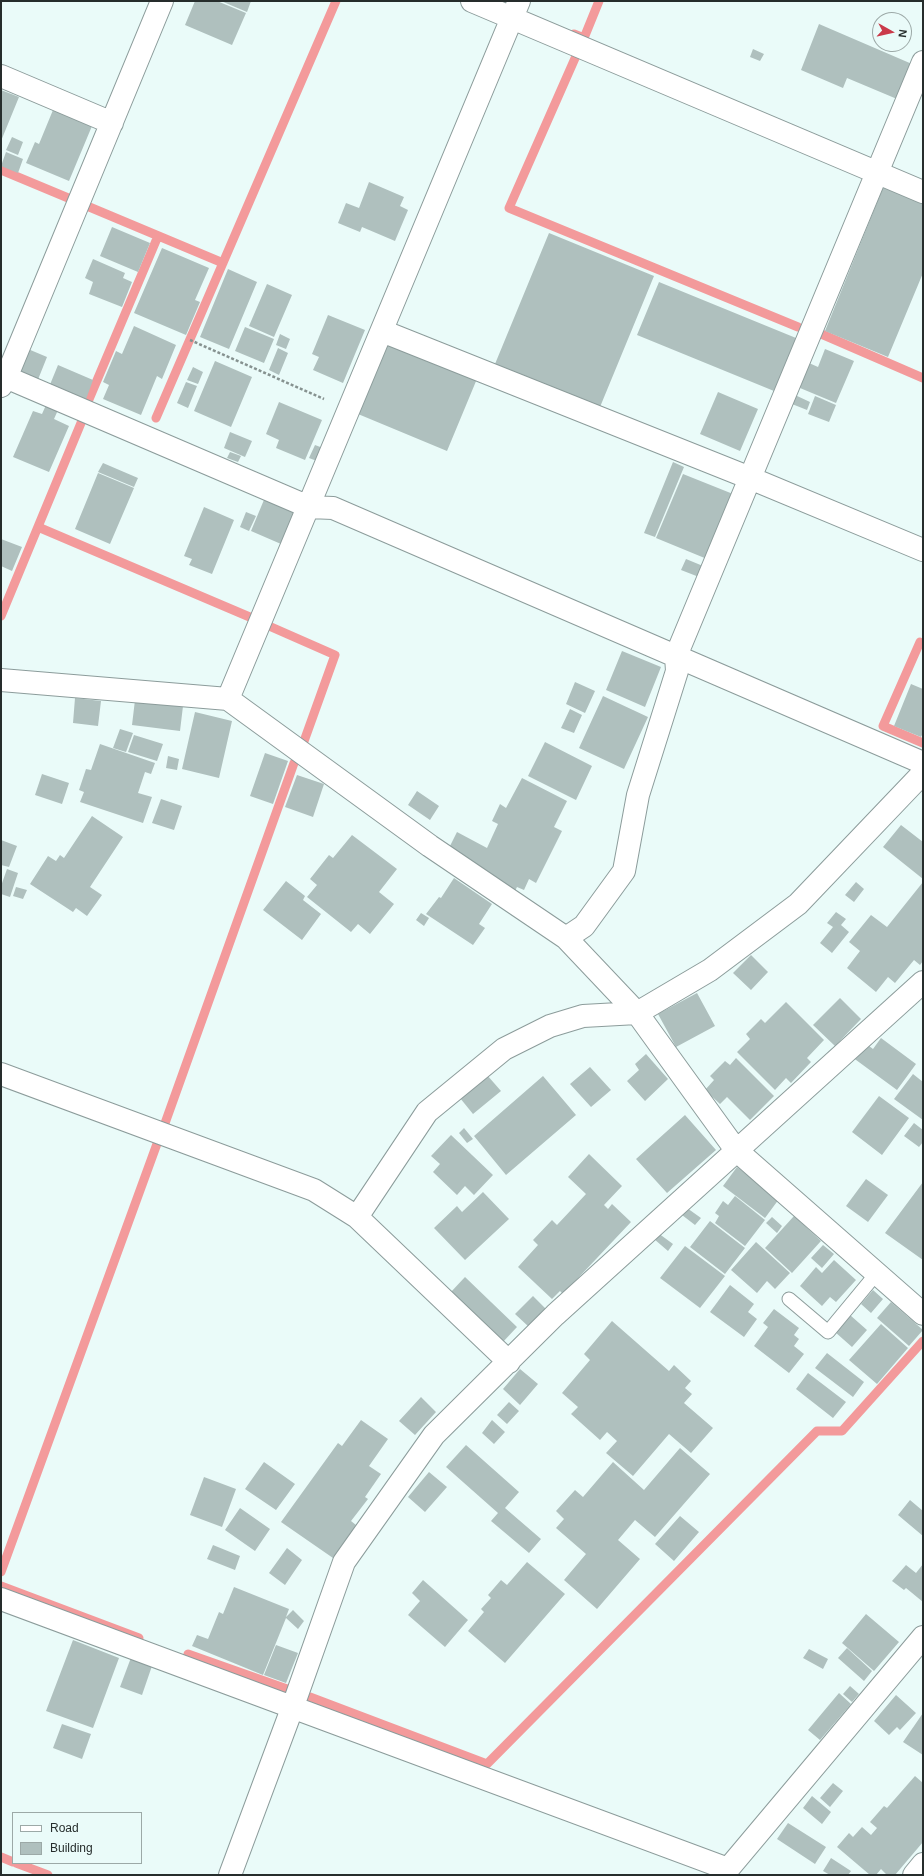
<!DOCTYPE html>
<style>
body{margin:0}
#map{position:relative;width:924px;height:1876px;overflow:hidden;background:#eafbf9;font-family:Arial,sans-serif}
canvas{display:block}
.frame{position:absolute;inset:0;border:2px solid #262d2c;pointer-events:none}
.legend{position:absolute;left:12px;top:1812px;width:130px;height:52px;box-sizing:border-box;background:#eafbf9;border:1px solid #9ca9a7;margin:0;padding:5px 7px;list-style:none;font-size:12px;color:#262d2c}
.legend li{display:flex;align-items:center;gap:8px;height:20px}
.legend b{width:20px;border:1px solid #9ca9a7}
.north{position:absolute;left:872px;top:12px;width:40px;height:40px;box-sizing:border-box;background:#eafbf9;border:1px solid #9ca9a7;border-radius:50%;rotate:98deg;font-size:11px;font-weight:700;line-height:16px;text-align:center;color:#262d2c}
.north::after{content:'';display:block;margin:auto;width:14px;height:18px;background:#ca3a4a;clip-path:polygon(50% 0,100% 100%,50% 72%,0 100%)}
</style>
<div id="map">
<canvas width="924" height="1876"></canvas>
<div class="frame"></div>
<ul class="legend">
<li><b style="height:5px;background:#fff"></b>Road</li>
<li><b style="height:11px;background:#afc0be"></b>Building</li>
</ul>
<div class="north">N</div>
</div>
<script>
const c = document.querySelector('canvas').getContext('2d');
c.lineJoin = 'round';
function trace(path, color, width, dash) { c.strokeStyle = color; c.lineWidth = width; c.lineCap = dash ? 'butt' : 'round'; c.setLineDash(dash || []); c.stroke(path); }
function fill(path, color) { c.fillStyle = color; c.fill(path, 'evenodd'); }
const stream = new Path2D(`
 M574 34 584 38 599 1
 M576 56 509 208 798 327
 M1 170 73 200
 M87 206 223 263
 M819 333 923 378
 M87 404 158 236
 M156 418 336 1
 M38 527 252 618
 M1 616 81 423
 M269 626 335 655 303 744
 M920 642 883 726 923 743
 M164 1126 294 763
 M1 1572 158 1141
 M1 1586 139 1638
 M188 1654 290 1690
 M310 1697 487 1764 817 1431H842L923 1341
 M1 1857 13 1862
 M16 1863 48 1875`);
const building = new Path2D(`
 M195 1H217L246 13 232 45 185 25Z
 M221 1H251L247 12Z
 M819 24 912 64 897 99 847 78 843 88 801 70Z
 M753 49 764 54 760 61 750 57Z
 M1 90 19 97 1 141Z
 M53 110 92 126 69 181 26 163 35 142 39 144Z
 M12 137 23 142 18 155 6 150Z
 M6 152 23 159 18 173 1 166Z
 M369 182 404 197 400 206 408 210 395 241 362 227 360 232 338 223 346 203 359 208Z
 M885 183 923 199V273L888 357 825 331Z
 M112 227 150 243 138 272 100 256Z
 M549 233 654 276 600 407 495 364Z
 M162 248 209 268 195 300 200 302 186 335 134 313Z
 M93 259 125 273 123 278 132 282 122 307 89 294 93 282 85 278Z
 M228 269 257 282 229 349 200 337Z
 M659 282 796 338 774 391 637 335Z
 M267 284 292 295 274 337 249 326Z
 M328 315 365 330 343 383 313 370 319 357 312 354Z
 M134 326 176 345 162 379 157 376 141 415 103 399 109 385 103 382 116 351 122 354Z
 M245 327 274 339 264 363 235 351Z
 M280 334 290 339 286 349 276 345Z
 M390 338 479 374 447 451 358 414Z
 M278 348 288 353 279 375 269 370Z
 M28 349 47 357 37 382 17 374Z
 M825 349 854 361 836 403 800 388 809 363 818 367Z
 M215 361 252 377 231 427 194 411Z
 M58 365 93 380 85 402 49 387Z
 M193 367 203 372 198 384 187 380Z
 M186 382 197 386 188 408 177 403Z
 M718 392 758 409 740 451 700 434Z
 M795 395 810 402 807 410 792 404Z
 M815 396 836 405 829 422 808 414Z
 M279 402 322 420 305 460 276 448 279 440 266 434Z
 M46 405 58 410 54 419 69 426 49 472 13 457 33 411 42 414Z
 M230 432 252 441 245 457 224 448Z
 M315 445 323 448 317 461 309 458Z
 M230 452 241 456 238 462 227 458Z
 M673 462 684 467 655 537 644 533Z
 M103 463 138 478 134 487 98 472Z
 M98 473 134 488 110 544 75 529Z
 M683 474 733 494 707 559 656 538Z
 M266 495 296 508 281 544 251 531Z
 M204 507 234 520 212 574 189 565 192 559 184 556Z
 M246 512 256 516 249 531 240 527Z
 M1 539 22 547 12 571 1 566Z
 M686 559 703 566 699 577 681 570Z
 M622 651 661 667 645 707 606 690Z
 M575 682 595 691 585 713 566 704Z
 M911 684 923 689V733L921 737 894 726Z
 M603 696 648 717 624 769 579 748Z
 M75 698 101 701 98 726 73 723Z
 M135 700 183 706 180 731 132 725Z
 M570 709 582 715 574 733 561 728Z
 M195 712 232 721 219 778 182 769Z
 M120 729 133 733 126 752 113 748Z
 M134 735 163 744 157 761 128 752Z
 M545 742 592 766 576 800 528 776Z
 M100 744 155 763 151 774 145 772 138 793 152 797 143 823 80 802 84 792 79 790 86 769 91 770Z
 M265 753 288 761 273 804 250 796Z
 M168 756 179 759 177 770 166 768Z
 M42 774 69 783 62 804 35 795Z
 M297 775 324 784 313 817 285 807Z
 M522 778 567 801 554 827 562 831 536 883 529 879 524 890 517 887 515 891 447 852 457 832 487 848 498 824 492 821 500 804 506 808Z
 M417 791 439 806 430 820 408 805Z
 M161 799 182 806 174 830 152 823Z
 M92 816 123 837 90 887 102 895 87 916 76 908 73 912 30 884 48 856 56 861 60 855 64 858Z
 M901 825 923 842V879L883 847Z
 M352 835 397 869 379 892 394 904 370 934 358 924 351 932 307 897 317 885 310 879 329 855 333 858Z
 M1 840 17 846 9 867 1 865Z
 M7 869 18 873 10 897 1 894V886Z
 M454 878 492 904 479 924 485 928 473 945 426 914 439 897 441 898Z
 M286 881 305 896 303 900 321 914 302 940 263 910Z
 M856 882 864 889 854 902 845 895Z
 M923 882V961L920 965 914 960 895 983 888 977 876 992 847 968 860 951 849 942 871 915 887 927Z
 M16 887 27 890 23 899 13 896Z
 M836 912 846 919 841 925 849 932 832 953 820 943 833 927 827 923Z
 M421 913 429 918 424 926 416 920Z
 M751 955 768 972 751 990 733 973Z
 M697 993 715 1026 676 1047 658 1014Z
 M840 998 861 1019 835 1046 813 1025Z
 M786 1002 824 1040 807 1058 811 1062 791 1083 786 1078 775 1090 737 1052 750 1039 746 1034 761 1019 765 1023Z
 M881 1038 916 1064 897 1090 852 1057 864 1042 873 1049Z
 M646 1054 668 1079 645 1101 627 1081 639 1070 635 1064Z
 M736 1058 774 1096 750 1120 727 1097 720 1104 705 1090 714 1080 710 1076 725 1061 730 1065Z
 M590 1067 611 1090 591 1107 570 1084Z
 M913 1074 923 1082V1120L894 1099Z
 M487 1075 501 1091 473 1114 460 1098Z
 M543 1076 576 1115 506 1175 474 1136Z
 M879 1096 909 1118 882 1155 852 1132Z
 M685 1115 716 1150 667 1193 636 1159Z
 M914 1123 923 1130V1142L919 1147 904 1136Z
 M464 1128 473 1139 467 1143 459 1133Z
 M451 1135 493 1175 474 1195 465 1186 457 1195 433 1172 440 1164 431 1156Z
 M589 1154 622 1186 604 1205 608 1209 612 1204 631 1222 563 1294 560 1291 552 1299 518 1267 538 1245 533 1240 552 1220 557 1225 586 1194 568 1177Z
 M737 1167 779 1199 765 1218 723 1186Z
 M866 1179 888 1195 868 1222 846 1206Z
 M923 1182V1260L885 1233Z
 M483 1192 509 1219 465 1260 434 1228 457 1206 462 1212Z
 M735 1196 765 1220 745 1246 715 1223 719 1216 715 1213 723 1201 728 1205Z
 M687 1208 701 1218 695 1225 682 1215Z
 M794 1216 821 1241 792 1273 765 1248Z
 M772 1217 782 1226 777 1233 766 1223Z
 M710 1221 745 1248 725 1274 690 1247Z
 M658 1233 673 1244 668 1251 654 1239Z
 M756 1242 790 1273 775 1289 767 1281 757 1293 731 1270Z
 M823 1245 834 1254 822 1268 811 1258Z
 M685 1246 725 1276 700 1308 660 1278Z
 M834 1260 856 1280 836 1302 830 1297 822 1306 800 1286 816 1267 822 1273Z
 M465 1277 517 1327 502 1343 450 1293Z
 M730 1285 754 1304 748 1312 757 1319 744 1337 710 1312Z
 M873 1290 883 1299 871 1313 861 1304Z
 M533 1296 546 1309 529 1327 515 1314Z
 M891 1302 923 1330 909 1346 877 1318Z
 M774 1309 799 1328 794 1335 799 1339 794 1346 804 1354 789 1373 754 1346 768 1327 763 1323Z
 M850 1315 867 1330 852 1347 835 1332Z
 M612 1321 669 1371 674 1365 691 1381 685 1388 692 1394 684 1403 713 1428 691 1453 669 1434 633 1476 606 1453 617 1441 607 1432 600 1440 571 1414 578 1407 562 1393 590 1360 584 1354Z
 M881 1324 908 1348 877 1384 849 1360Z
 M827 1353 864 1382 853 1397 815 1368Z
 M520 1369 538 1384 520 1405 503 1389Z
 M808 1373 846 1402 833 1418 796 1389Z
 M421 1397 436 1412 415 1435 399 1421Z
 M509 1402 519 1411 507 1424 497 1415Z
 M361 1420 388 1439 369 1466 381 1474 365 1497 368 1499 351 1521 356 1525 333 1558 281 1522 338 1443 342 1446Z
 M492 1420 505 1432 494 1444 482 1433Z
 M466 1445 519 1492 505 1508 541 1539 529 1553 491 1521 498 1513 446 1467Z
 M680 1448 710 1474 655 1537 635 1520 618 1540 640 1559 597 1609 564 1580 586 1554 556 1528 564 1519 556 1511 575 1490 583 1497 613 1462 644 1490Z
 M264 1462 295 1484 276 1510 245 1489Z
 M429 1472 447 1487 425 1512 408 1497Z
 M204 1477 236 1489 222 1527 190 1515Z
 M910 1500 923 1511V1536L898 1515Z
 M240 1508 270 1529 255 1551 225 1530Z
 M680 1516 699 1532 674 1561 655 1544Z
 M213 1545 240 1556 235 1570 207 1559Z
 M287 1548 302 1560 285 1585 269 1573Z
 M527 1562 565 1594 505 1663 468 1631 484 1612 481 1609 491 1598 488 1595 501 1580 507 1585Z
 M923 1564V1602L906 1588 904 1590 892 1581 906 1565 916 1573Z
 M423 1580 468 1620 445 1647 408 1615 420 1601 412 1593Z
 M234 1587 289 1609 286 1617 293 1610 304 1621 298 1629 286 1618 263 1675 192 1646 197 1635 208 1639 219 1612 223 1614Z
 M866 1614 899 1642 874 1671 842 1643Z
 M73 1640 119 1658 93 1728 46 1711Z
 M276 1645 298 1653 286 1683 264 1675Z
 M847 1648 872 1671 864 1681 838 1658Z
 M809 1649 828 1659 823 1669 803 1658Z
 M132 1655 153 1663 142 1695 120 1687Z
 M850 1686 859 1694 852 1702 843 1694Z
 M839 1693 851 1704 820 1740 808 1730Z
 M896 1695 916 1713 900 1730 897 1727 889 1735 874 1721Z
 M923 1713V1755L903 1742Z
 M62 1724 91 1734 82 1759 53 1748Z
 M915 1776 923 1783V1842L895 1875H885L886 1874 881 1869 876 1875H870L837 1847 849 1833 853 1837 862 1827 871 1835 877 1828 870 1822 884 1806 887 1808Z
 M833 1783 843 1791 830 1807 820 1798Z
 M812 1796 831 1812 822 1824 803 1808Z
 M788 1823 826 1847 815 1864 777 1839Z
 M831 1858 851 1871 848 1875H830L823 1871Z`);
const path = new Path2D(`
 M190 340 324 399`);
const lane = new Path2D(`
 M789 1299 828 1332 876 1274`);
const street = new Path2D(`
 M472 1 923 192
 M1 76 112 123
 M382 331 750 478 923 550
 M1 375 309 507 333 508 923 763
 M1 386 6 378 162 1
 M1 680 228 699 430 846 566 938 637 1013 736 1150 923 1314
 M228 699 519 1
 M566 938 584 926 624 871 638 795 677 671 676 656 923 62
 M1 1074 314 1190 357 1217 509 1362
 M357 1217 427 1112 504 1049 550 1026 583 1016 637 1013 710 970 798 904 923 773
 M1 1599 728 1869
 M230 1875 293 1706 344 1562 434 1435 555 1315 923 982
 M723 1875 923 1637
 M914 1875 923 1864`);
trace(stream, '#f39a9b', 9);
fill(building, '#afc0be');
trace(lane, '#8c9c9b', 15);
trace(street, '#8c9c9b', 24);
trace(path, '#869290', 2.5, [3, 2]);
trace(lane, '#fff', 13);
trace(street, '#fff', 22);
</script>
